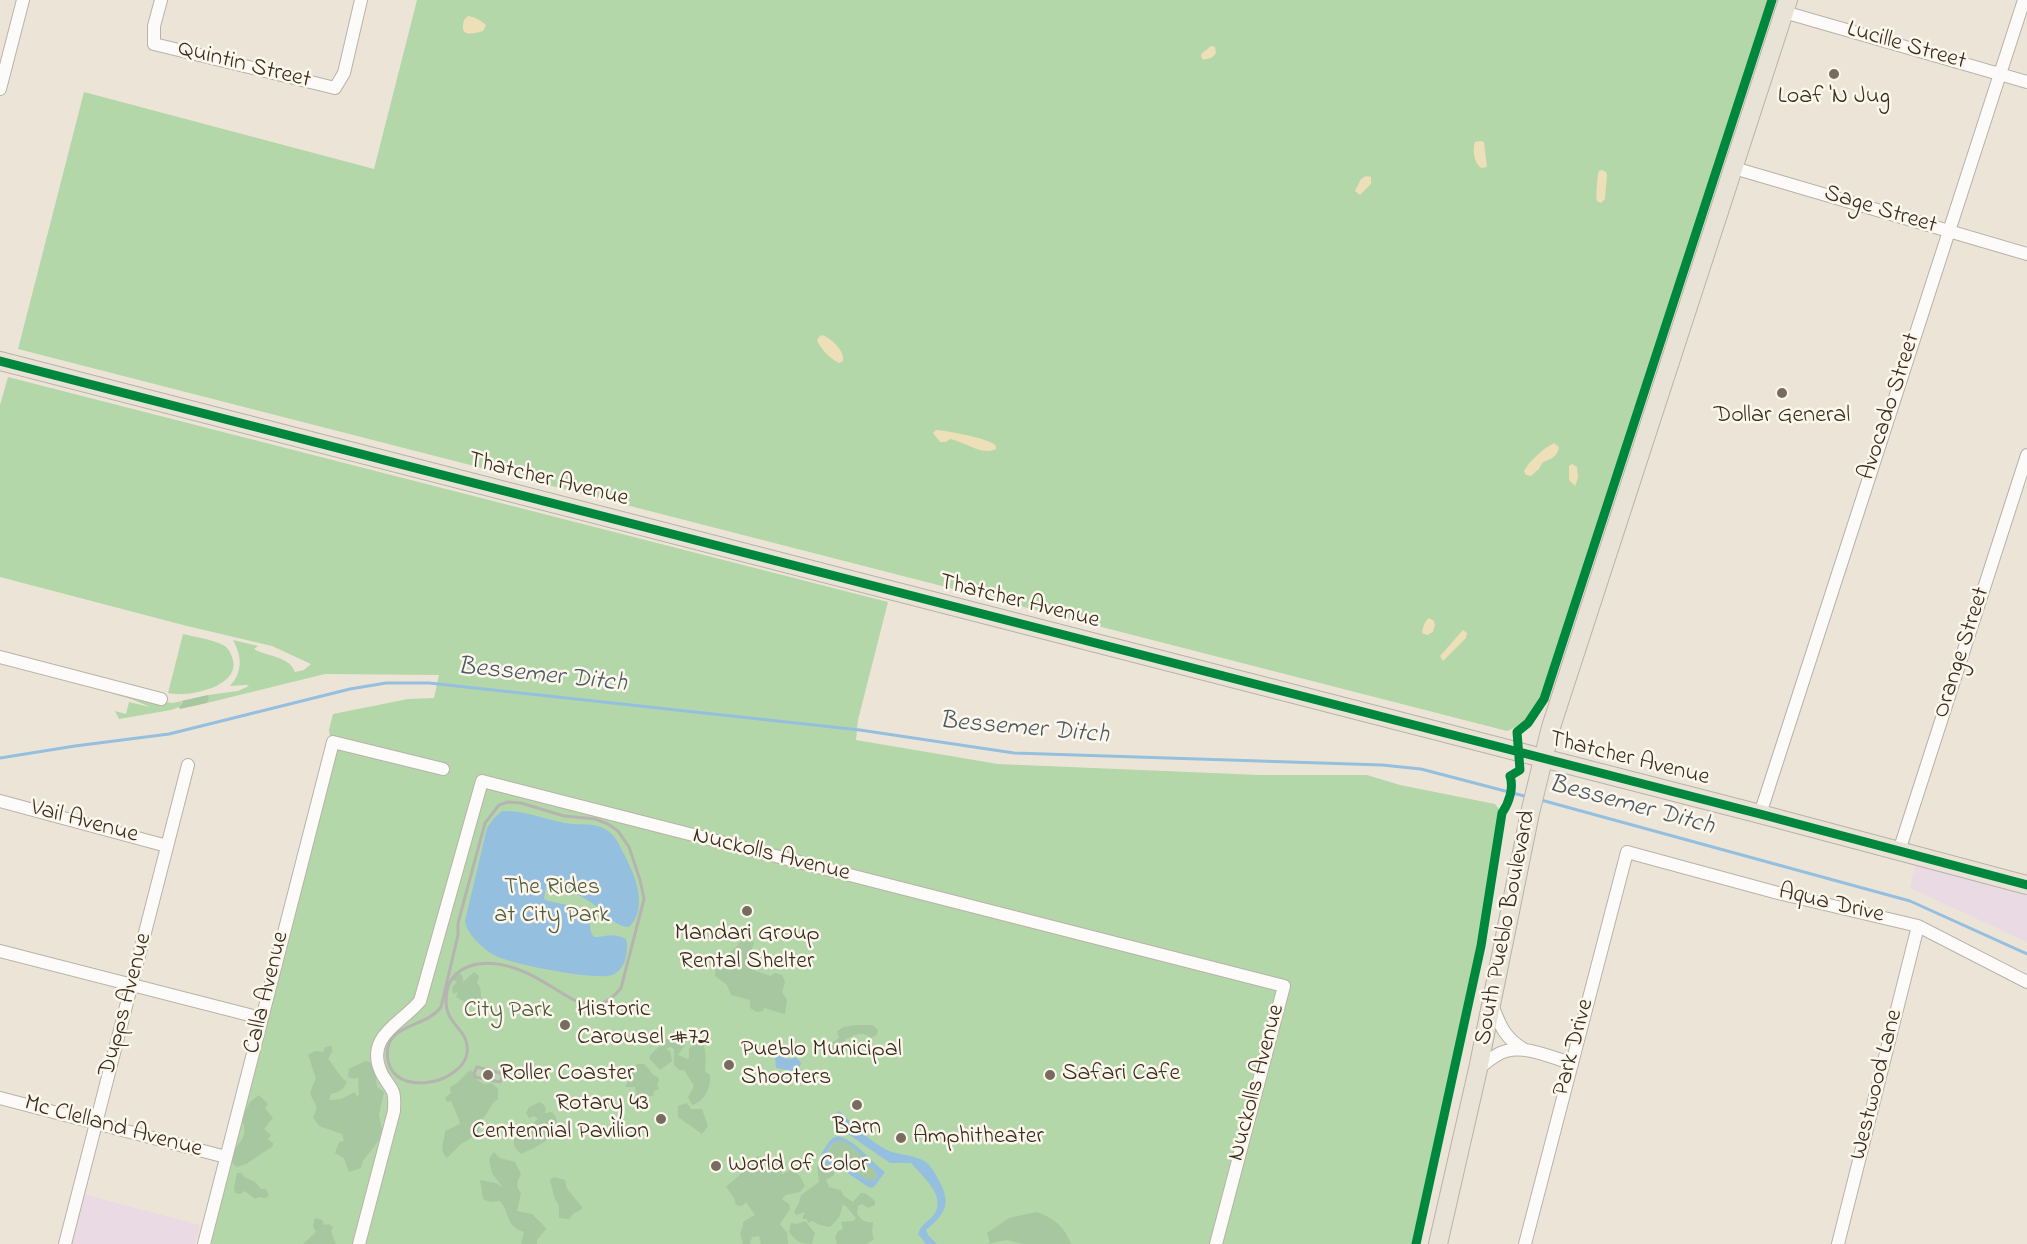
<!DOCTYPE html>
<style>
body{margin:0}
canvas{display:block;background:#ece5d7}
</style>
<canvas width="2027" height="1244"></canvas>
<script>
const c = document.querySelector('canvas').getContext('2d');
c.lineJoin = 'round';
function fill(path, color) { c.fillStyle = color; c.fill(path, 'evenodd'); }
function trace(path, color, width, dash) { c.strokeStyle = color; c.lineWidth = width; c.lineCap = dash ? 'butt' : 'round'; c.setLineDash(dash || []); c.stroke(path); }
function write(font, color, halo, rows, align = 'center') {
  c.font = font + ' "Indie Flower",sans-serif'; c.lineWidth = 5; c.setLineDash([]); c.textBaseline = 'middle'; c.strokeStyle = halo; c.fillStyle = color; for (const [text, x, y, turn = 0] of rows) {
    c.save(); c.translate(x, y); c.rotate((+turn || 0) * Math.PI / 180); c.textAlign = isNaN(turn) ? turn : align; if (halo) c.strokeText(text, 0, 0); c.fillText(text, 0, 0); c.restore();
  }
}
const built = new Path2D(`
 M1917 856 2027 885V942L1910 888Z
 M83 1194 200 1225 195 1244H70Z`);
const green = new Path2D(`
 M417 0H1770L1639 404 1537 708 1521 725 1507 731 18 349 84 92 374 169Z
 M8 377 888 602 858 720 856 740 998 764 1260 775H1367L1400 785 1495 804 1502 813 1481 946 1416 1244H209L333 760 329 730 333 714 408 699 434 698 439 675 325 674 207 703 209 698 208 695 238 691 249 686 247 685 230 686C243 671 242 657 233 640L258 646 254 649C268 657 289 656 295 672L304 670 311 664 272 646 187 626 0 577V405Z
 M183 634C195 637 212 639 223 645 229 648 231 654 233 660 240 687 187 698 168 693Z
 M109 693 162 705 166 702 172 703 183 701 179 707 171 710 119 719 115 711 126 714 129 702 150 707 131 699Z`);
const forest = new Path2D(`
 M208 695 209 698 207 703 180 709 179 707 183 702 181 701Z
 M742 939 754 942 749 960 754 965 756 971 771 976 775 973 782 975 785 981 782 992 787 1000 785 1014 764 1008 763 1011 757 1012 750 1008V1000L731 995 727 985 715 976C715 952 734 956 742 939Z
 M459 972 463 977V982L474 972 479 976 477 983 480 987 482 1003 477 1007 469 1002 467 1003 456 997 458 992 453 994 452 987 457 982 453 980V976Z
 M855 1025H873L878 1030 877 1035 871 1038C860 1029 855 1037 845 1039 853 1052 839 1065 829 1051L833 1042 839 1038 837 1031 844 1027Z
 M669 1035C677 1035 682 1038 685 1045L678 1055 688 1059 689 1058V1049C708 1025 706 1061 705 1072L710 1075C711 1087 705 1101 692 1105L688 1097 694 1086 684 1070H679L674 1065V1049L670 1047 667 1048V1050L670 1051 672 1061 660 1070 649 1058C654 1048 664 1046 669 1035Z
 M332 1046V1052L328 1059C335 1066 339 1077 347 1082 343 1090 339 1092 331 1094L329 1100 341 1099 355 1092 357 1097 359 1095 358 1077 355 1079 348 1077 349 1069 365 1061 370 1062 375 1072 377 1087 384 1092 379 1115 382 1130 379 1140 363 1161 361 1168 349 1172 344 1158 335 1153 339 1142 344 1141 342 1134 319 1126 313 1117C321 1106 313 1103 310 1093L316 1078 308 1055 315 1051 323 1052 325 1047Z
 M637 1064H644L648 1068 653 1075 658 1077 659 1081 657 1084 659 1089 654 1091 653 1096H649L648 1100 642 1103 639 1107 633 1102 636 1093 635 1087H625L629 1079 632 1080 633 1077 631 1071Z
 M471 1070 476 1079 484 1084 492 1083 498 1089V1099L493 1103 485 1116 476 1125 479 1127 478 1134 461 1144 447 1158C438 1148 445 1142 445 1131L460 1124C459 1118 453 1107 451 1101L447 1102 445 1098 451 1093 450 1087C461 1083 462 1075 471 1070Z
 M259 1095 268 1104 265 1108 273 1118 264 1129 271 1135 268 1139 273 1143V1146L246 1164 237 1167 233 1164 229 1155C242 1140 248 1138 242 1118L250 1102Z
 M540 1102 546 1107 545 1113 552 1112C570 1132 537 1147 521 1154 515 1148 511 1144 516 1136L523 1134 526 1129 532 1128 533 1123 538 1119 534 1116 529 1118 526 1113 529 1107Z
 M687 1103 691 1109H702L708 1126 702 1134 678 1117V1106Z
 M838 1141 845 1142 863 1155 864 1163 874 1169 877 1176 874 1180 870 1182 852 1169 848 1163 832 1160 827 1157C827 1150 831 1145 838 1141Z
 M494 1152 500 1158 515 1162 521 1174C517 1182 515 1186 521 1193L517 1211 532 1214C537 1220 542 1222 546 1229L537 1240V1244H521L524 1232C504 1225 511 1213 500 1201L490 1202 483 1199 480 1180 496 1183 503 1188 492 1173 489 1159Z
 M760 1156 769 1161H785L786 1166 781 1172 783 1174 791 1169 800 1176 805 1186 800 1192 786 1195 782 1199 789 1204 790 1209 780 1224 787 1233 788 1244H761L759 1236 752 1237 750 1244H743L740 1234 743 1226V1222L755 1215 746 1202 742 1206 736 1205 734 1198 726 1187C730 1182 738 1178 742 1172 750 1159 743 1161 760 1156Z
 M825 1161C831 1165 835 1168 834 1175L826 1180 829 1187 841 1190 844 1196 853 1202 861 1193H865L875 1201V1205L868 1208 862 1204 858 1206 857 1214C862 1220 865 1223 873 1222L872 1232 874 1239 867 1244H837L835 1237 838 1231 843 1229 841 1222 853 1221 856 1218 846 1206 842 1205C842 1215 837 1220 830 1227L820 1225 812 1221 808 1223 807 1219H802L805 1212 796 1215 794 1212 799 1203 801 1195 819 1182 817 1166Z
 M237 1173H241L244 1177 255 1182 261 1189H266L269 1196 265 1198 259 1197 255 1199 245 1191 240 1194 235 1193 234 1188Z
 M554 1177 565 1180 567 1189 583 1208 573 1214 569 1219 559 1218V1205L555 1199 550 1180Z
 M1036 1212C1053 1217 1065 1227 1071 1244H1023L1006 1240 988 1244 990 1242 987 1233 1009 1218Z
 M315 1218 322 1220 324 1225 329 1224 333 1227 331 1231 336 1244H303L316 1232 313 1226Z
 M805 1221 815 1233 812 1244C800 1244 796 1241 789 1232L791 1223 797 1224Z`);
const sand = new Path2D(`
 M468 16C475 17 482 21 486 25L483 31C472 34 459 38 464 20Z
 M1211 46 1215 47 1216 53C1213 58 1208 60 1202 59L1201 54Z
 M1480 141 1484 142 1487 167 1481 168C1474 163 1472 150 1475 142Z
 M1602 170 1606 172 1607 175 1605 199 1601 203 1597 201C1596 196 1597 175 1599 171Z
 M1366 176 1371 177V184L1360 195 1355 191 1361 179Z
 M822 335C832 339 845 351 843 361L839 363C830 358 821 350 817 340L819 337Z
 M936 430C944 430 991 439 995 445 996 446 996 448 996 449 981 456 966 442 950 439L946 442H940L933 433Z
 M1554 443 1559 447C1557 458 1550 459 1542 463L1539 469 1531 476 1526 475 1524 471C1530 460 1543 449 1554 443Z
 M1572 464 1577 467 1578 478 1575 486 1569 480V466Z
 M1429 618 1434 621 1435 625 1433 632 1427 635 1422 633C1423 627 1424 622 1429 618Z
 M1463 630 1467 633 1466 638 1443 661 1440 656Z`);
const water = new Path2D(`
 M502 811C523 810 544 819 565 823 579 826 592 822 605 829 616 835 619 845 624 854 635 875 649 908 629 927 615 927 604 912 593 904 580 895 566 887 550 883L546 886 544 899 548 901C560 904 582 905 588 918 592 925 588 930 594 937 608 937 611 932 626 939 629 950 626 970 612 975 597 981 509 964 494 955 483 949 466 933 465 921L487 828 494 818Z
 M781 1053 784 1058 790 1059 796 1057 801 1063 798 1072 776 1068 775 1058Z
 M839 1111C854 1125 867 1139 885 1149 896 1155 909 1154 920 1159 928 1162 932 1168 936 1175 951 1201 949 1211 926 1230L928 1235 937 1244H926L918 1234C920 1226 927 1222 933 1216 948 1197 923 1177 911 1163H890L848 1134 830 1117Z
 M838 1136C858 1142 870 1161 885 1172L874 1187 870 1188 846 1172 843 1167 839 1165H827L822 1160 821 1155C825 1148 829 1138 838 1136ZM838 1141 845 1142 862 1155 864 1163 874 1169 877 1176 874 1180 869 1181 852 1169 842 1159 832 1160 827 1157C826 1150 831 1144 838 1141Z`);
const stream = new Path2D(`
 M0 758 75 746 169 734 350 689 386 683H429L860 730 1014 753 1382 765 1421 769 1528 797
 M1541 800 1910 901 2027 954`);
const street = new Path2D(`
 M161 0 154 26V44L335 88 344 73 361 0
 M1784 12 2027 82
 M0 89 23 0
 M1734 168 2027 254
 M0 657 161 699
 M0 801 167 846
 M1760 814 2024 0
 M1899 851 2027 455
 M0 951 261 1018
 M1492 1005C1500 1025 1504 1038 1525 1050
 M1478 1069C1487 1062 1495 1054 1506 1051 1526 1045 1552 1058 1571 1063
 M0 1098 226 1157
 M65 1244 188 765
 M204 1244 333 742 443 769
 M359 1244 394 1111C394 1105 395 1097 393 1092 390 1085 384 1079 381 1072 365 1036 401 1024 420 1001L482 781 1284 986 1216 1244
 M1525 1244 1627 852 1778 893 1918 926 2027 982
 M1838 1244 1918 926`);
const primary = new Path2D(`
 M0 361 1760 814 2027 885
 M1438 1244 1478 1069 1530 813 1551 727 1788 0`);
const rail = new Path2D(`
 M508 802 521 803 564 816 595 819 608 824 618 831 629 847 640 880 644 899 621 988C607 1006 596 1007 574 1000 555 990 535 974 514 968 484 958 446 963 446 1001 446 1022 462 1027 466 1041 474 1066 444 1082 423 1083 415 1083 404 1082 397 1076 386 1067 383 1046 395 1035 408 1023 429 1023 441 1007L458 935V923L485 823 499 805Z
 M477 1067 500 1073 503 1075 500 1082 475 1077 474 1073Z`);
const cycleway = new Path2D(`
 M0 361 1760 814 2027 885
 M1416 1244 1481 946 1502 813C1509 803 1514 788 1510 776L1520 770 1517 732 1528 723 1544 699 1772 0`);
const markers = [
 [1834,74,6,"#796b5f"],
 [1782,393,6,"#796b5f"],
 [747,911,6,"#796b5f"],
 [565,1025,6,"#796b5f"],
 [729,1065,6,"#796b5f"],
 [488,1075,6,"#796b5f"],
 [1050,1075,6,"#796b5f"],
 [857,1105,6,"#796b5f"],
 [661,1119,6,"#796b5f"],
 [901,1138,6,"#796b5f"],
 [716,1166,6,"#796b5f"]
];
const streetNames = [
 ["Lucille Street",1906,47,16],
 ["Quintin Street",244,66,14],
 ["Sage Street",1880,211,17],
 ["Avocado Street",1891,407,-72],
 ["Thatcher Avenue",548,481,14],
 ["Thatcher Avenue",1019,603,14],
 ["Orange Street",1963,653,-72],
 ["Thatcher Avenue",1629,760,14],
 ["Vail Avenue",84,823,15],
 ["Nuckolls Avenue",771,856,14],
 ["Aqua Drive",1831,905,13],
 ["South Pueblo Boulevard",1507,928,-79],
 ["Calla Avenue",268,993,-76],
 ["Dupps Avenue",127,1005,-75],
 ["Park Drive",1575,1048,-75],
 ["Nuckolls Avenue",1258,1083,-75],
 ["Westwood Lane",1878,1085,-76],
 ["Mc Clelland Avenue",113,1128,15]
];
const poiNames = [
 ["Loaf 'N Jug",1834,98,"center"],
 ["Dollar General",1782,417,"center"],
 ["Mandari Group",747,935,"center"],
 ["Rental Shelter",747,963,"center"],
 ["Historic",577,1011],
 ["Carousel #72",577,1039],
 ["Pueblo Municipal",741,1051],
 ["Shooters",741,1079],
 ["Roller Coaster",500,1075],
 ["Safari Cafe",1062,1075],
 ["Rotary 43",649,1105,"right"],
 ["Centennial Pavilion",649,1133,"right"],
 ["Barn",857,1129,"center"],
 ["Amphitheater",913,1138],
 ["World of Color",728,1166]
];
const parkNames = [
 ["The Rides",552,889],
 ["at City Park",552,917],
 ["City Park",508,1012]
];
const waterNames = [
 ["Bessemer Ditch",542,677,6],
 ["Bessemer Ditch",1024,730,5],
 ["Bessemer Ditch",1631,807,15]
];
fill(built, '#eadae3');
fill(green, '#b4d7a9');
fill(forest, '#a6c79f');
fill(sand, '#eddfb8');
fill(water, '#95bfdf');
trace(stream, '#95bfdf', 3);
trace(street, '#b8b2a8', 14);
trace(primary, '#b8b2a8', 20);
trace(street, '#fcfbf9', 12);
trace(primary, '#e9e2d6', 18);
trace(rail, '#b6b4b0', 3);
trace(cycleway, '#00873e', 9);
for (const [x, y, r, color] of markers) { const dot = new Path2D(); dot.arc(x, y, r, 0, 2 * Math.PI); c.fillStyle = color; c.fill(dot); trace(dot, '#fbf7ec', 2); }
write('24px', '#3b2a1e', '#fbf7ec', streetNames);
write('24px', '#3b2a1e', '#fbf7ec', poiNames, 'left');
write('24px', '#525a3d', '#fbf7ec', parkNames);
write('italic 26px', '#4e5963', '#fbf7ec', waterNames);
</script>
